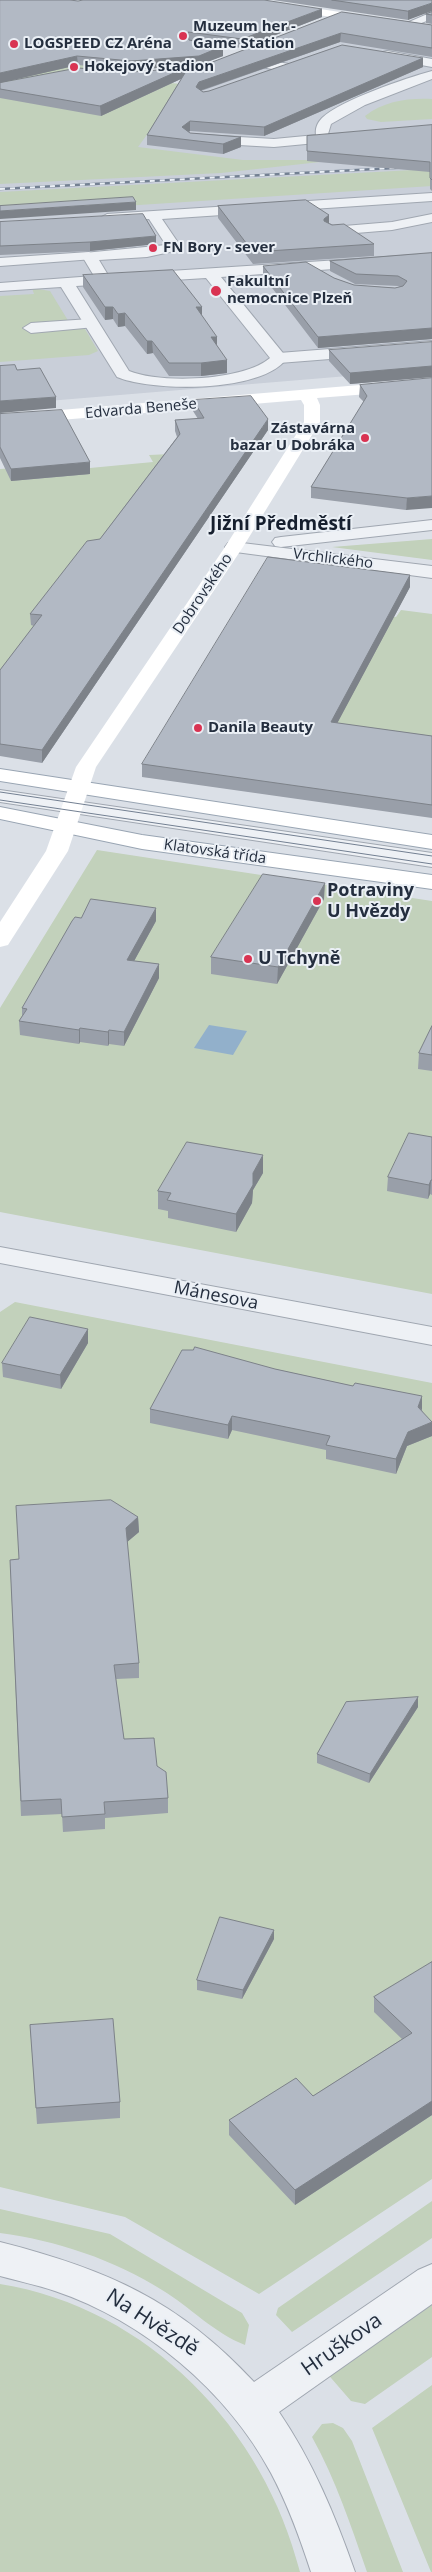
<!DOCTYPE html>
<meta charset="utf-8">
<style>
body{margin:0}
canvas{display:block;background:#dbe0e7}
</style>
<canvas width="432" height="2572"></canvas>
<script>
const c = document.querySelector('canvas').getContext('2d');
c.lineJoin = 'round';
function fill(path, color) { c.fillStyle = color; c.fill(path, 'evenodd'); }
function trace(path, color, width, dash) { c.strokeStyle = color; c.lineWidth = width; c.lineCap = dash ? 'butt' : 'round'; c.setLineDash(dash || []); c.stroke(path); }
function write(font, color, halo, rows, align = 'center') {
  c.font = font + ' "Open Sans",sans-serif'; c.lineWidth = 4; c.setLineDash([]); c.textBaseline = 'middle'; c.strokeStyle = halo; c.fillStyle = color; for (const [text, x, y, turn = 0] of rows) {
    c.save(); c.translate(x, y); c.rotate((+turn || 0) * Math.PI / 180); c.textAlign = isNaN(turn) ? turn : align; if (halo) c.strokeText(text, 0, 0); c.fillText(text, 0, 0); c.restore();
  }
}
const built = new Path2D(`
 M346 26 432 40V369L0 405V179L59 136Z`);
const green = new Path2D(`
 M0 21 154 64 133 73 112 69 109 72 111 79 184 84 138 147 243 160H338L221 173 0 184Z
 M432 99V119L381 122 367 119 365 116C385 101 407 98 432 99Z
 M432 169V186L0 214V192Z
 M32 288 50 291 72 327 85 329 98 351 89 355 0 362V296L34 294Z
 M171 454 0 728V469L15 468 22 480 54 477 86 461 90 468 153 462 149 455Z
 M432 539V560L332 547Z
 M336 609 396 617 401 610 432 614V750L217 742Z
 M97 850 432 901V1294L0 1212V1008Z
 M15 1302 432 1383V2179L259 2294 125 2217 0 2187V1312Z
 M432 2201V2238L292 2332 276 2315 278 2308Z
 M0 2209 110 2234 242 2313 249 2325 245 2345C214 2333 190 2307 162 2290 115 2260 55 2240 0 2233Z
 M0 2284C149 2308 264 2429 300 2572H0Z
 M432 2294V2357L365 2404 351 2401 325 2371Z
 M432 2385V2572H431L372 2428Z
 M333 2423 343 2428 352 2441 403 2572H367C351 2526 336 2480 312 2437L322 2424Z`);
const water = new Path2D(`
 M209 1025 247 1031 233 1055 194 1048Z`);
const lane = new Path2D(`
 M387 51 432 59V67L383 58V52Z
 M237 55 289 64 295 68 289 72 233 62V56Z
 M432 71V79L365 105 331 124 328 134H348L349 137 348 140 274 147 204 143 198 139 204 135 274 139 316 135C315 129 317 123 322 118 341 100 406 78 432 71Z
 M432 214V222L392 230 332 235 325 231 332 227 392 222Z
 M89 252 96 256 94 259 0 266V258Z
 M90 319 98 324 95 327 31 333 23 328 31 323Z
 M432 341V351L279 363 271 358 279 353Z
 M0 790 432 853V867L0 802Z`);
const street = new Path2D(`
 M432 12V19L408 28 402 25Z
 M432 193V201L162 219 181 247 179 250 147 257 99 260 108 275 432 254V262L221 277 287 358C263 393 153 392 117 377L61 287 0 291V283L94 276 82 256 84 253 166 245 149 219 102 221 100 218 107 214ZM206 278 270 358C243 381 161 384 129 371L76 286Z
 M432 520V530L281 547 275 546 272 542 275 538 281 537Z
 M234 542 432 566V578L228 551 225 547 228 543Z
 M0 1247 432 1327V1345L0 1263Z
 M0 2242C106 2269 178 2300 254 2382L418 2270 432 2264V2304L279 2412C313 2462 335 2515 355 2572H311C300 2538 288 2505 271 2473 227 2391 144 2321 55 2291 37 2285 18 2281 0 2276Z`);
const secondary = new Path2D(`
 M232 0H261L432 26V32L238 3Z
 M432 379V389L317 398 320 405V422L243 547 96 767 68 851 8 945 0 947V922L46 851 76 767 225 547 304 422V405L301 400 0 425V415Z`);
const primary = new Path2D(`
 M0 769 432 835V849L0 781Z
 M0 807 142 835 432 875V889L142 849 0 819Z`);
const tram = new Path2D(`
 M0 792 432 856
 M0 800 432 864`);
const rail = new Path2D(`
 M0 189 432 166`);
const wall = new Path2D(`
 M273 0H432L408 20Z
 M78 1 322 17 242 48 216 45 223 56 199 65 131 70 78 65 0 83Z
 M342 12 432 25V57L340 42 201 91 203 92 423 58V67L264 136 190 131 189 132 190 133 241 137V147L223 154 147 145V135L181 79 101 116 0 98V83L185 68V73Z
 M432 12V24L426 23V14Z
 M432 125V191L430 189V172L307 161V136Z
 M218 206 329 215V223L374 244V256L253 264 218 218Z
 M0 222 156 244 90 251 0 255Z
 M432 253V339L318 348 263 276V266L334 278 354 285 395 288 400 287 398 286 355 284 330 271V261Z
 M83 275 202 316 217 346 227 373 201 376H169L153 353 147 354 125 326 118 327 113 319 105 320 83 287Z
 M432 342V378V377L350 384 329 361V350Z
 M432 378 406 510 311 498V487L364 402 359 397 360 385Z
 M193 400 268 430 42 763 0 756V670L34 626 31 625 30 614 100 539 177 437 175 431V420L198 419 193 411Z
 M0 414 90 474 11 481 0 458Z
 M410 575V587L337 723 432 736V818L142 777V764Z
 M324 899 277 984 211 974V957Z
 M156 921 134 961 159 964V978L124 1046 109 1044 108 1046 80 1042 79 1044 20 1035 19 1021 22 1016V1008Z
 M432 1026V1071L418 1069 419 1053Z
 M432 1137V1195L430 1194 428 1199 387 1191 388 1177Z
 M263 1173 253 1190 252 1203 236 1232 168 1218V1211L158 1209V1191Z
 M88 1329V1343L61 1389 3 1377 2 1363Z
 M275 1369 353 1386 422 1396V1410L432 1436 407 1446 396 1474 326 1459V1450L232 1430 228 1439 150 1423V1409Z
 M138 1517 139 1532 127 1542 139 1663V1678L116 1679 124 1739 157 1766 168 1798V1813L105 1818V1829L63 1832 62 1814 21 1816 10 1560 19 1559Z
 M418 1697V1707L369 1783 317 1763V1754Z
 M274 1939 242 1999 197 1990V1980Z
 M432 1962V2115L295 2205 229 2135V2120L313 2096 402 2039 374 2012V1997Z
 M30 2025 120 2102V2118L37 2124Z`);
const shadedWall = new Path2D(`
 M432 3V11L408 20V11Z
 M322 9V17L242 48V39Z
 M341 33 340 42 199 91 196 87 199 82Z
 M223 46V56L199 65 131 70V61Z
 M77 56 78 65 0 83V73Z
 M423 58V67L264 136V127Z
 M185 68V77L101 116 100 106Z
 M190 121V131L182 136V127Z
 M241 137V147L223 154V144Z
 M136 202V210L0 219V211Z
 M329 215V226L323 230 324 219Z
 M156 236V244L90 251V242Z
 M105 307H113V319L105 320Z
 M196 307H202V319Z
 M125 313V326L118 327V314Z
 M432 328V339L318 348V337Z
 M211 337H217V350Z
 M147 341H152L153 353 147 354Z
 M227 360V373L201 376V363Z
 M432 366V377L350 384V373Z
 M56 397V408L0 413V401Z
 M268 419V430L42 763V750Z
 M90 462V474L11 481V469Z
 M432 496V508L406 510 407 498Z
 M410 575V587L331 735V722Z
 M325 883 324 899 277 984 278 967Z
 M156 908V921L127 974V960Z
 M159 964V978L124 1046V1032Z
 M80 1028V1042L79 1044V1030Z
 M109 1030V1044L108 1046V1032Z
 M263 1155V1173L253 1190 252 1203 236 1232V1214L253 1173Z
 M431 1180 430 1194 428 1199 429 1185Z
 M88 1329V1343L61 1389 60 1375Z
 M422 1396V1410L418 1407Z
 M232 1416V1430L228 1439V1425Z
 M432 1422V1436L407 1446 396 1474V1459L408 1432Z
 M138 1517 139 1532 126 1543V1528Z
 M418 1697V1707L369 1783 370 1774Z
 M274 1930V1939L242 1999 243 1990Z
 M432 2101V2115L295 2205V2190Z`);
const building = new Path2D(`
 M0 0H70L78 1 83 0H264L322 9 242 39 188 32 189 40 223 46 199 56 131 61 77 56 0 73Z
 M332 0H432V3L408 11Z
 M342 12 432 25V48L341 33 199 82 196 87 203 92 209 91 342 45 423 58 264 127 190 121 182 127 190 133 241 137 223 144 147 135 188 68 202 66Z
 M432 12V15L426 14Z
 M78 68 131 72 185 68 100 106 0 89V83Z
 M432 125V180L430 178V162L307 151V136Z
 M133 197 136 202 0 211V206Z
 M306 200 329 215 324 219V221L332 225 344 224 374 244 253 252 218 206Z
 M143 214 156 236 90 242 0 246V222Z
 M432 253V328L318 337 263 266 306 262 334 278 354 285 395 288 403 286 407 281 398 276 356 274 330 261Z
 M173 270 202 307H196L217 337H211L227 360 201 363H169L152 341H147L125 313 118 314 113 307H105L83 275Z
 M432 342V366L350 373 329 350Z
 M15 365 17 370 40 368 56 397 0 401V366Z
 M432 378V496L407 498 311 487 367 396 360 385Z
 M251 396 268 419 42 750 0 744V670L42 615 30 614 87 541 100 539 180 434 175 420 204 418 193 400Z
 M62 410 90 462 11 469 0 447V414Z
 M268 557 410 575 331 722 432 736V805L142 764Z
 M263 874 325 883 278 967 211 957Z
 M91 899 156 908 127 960 159 964 124 1032 109 1030 108 1032 80 1028 79 1030 19 1021 27 1009 22 1008 72 921 75 917 81 918Z
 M432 1026V1055L419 1053Z
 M409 1133 432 1137V1180H431L429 1185 388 1177Z
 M187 1142 263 1155 253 1173V1185L236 1214 167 1200 171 1193 158 1191Z
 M30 1317 88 1329 60 1375 2 1363Z
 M195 1347 275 1369 353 1386 355 1383 422 1396 418 1407 432 1422 408 1432 396 1459 326 1445 330 1436 232 1416 228 1425 150 1409 182 1350H193Z
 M111 1500 138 1517 126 1528 139 1663 114 1665 124 1739 154 1738 157 1766 166 1772 168 1798 104 1802 105 1814 62 1817 61 1799 21 1801 10 1560 19 1559 16 1506Z
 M418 1697 370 1774 317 1754 346 1702Z
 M220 1917 274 1930 243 1990 197 1980Z
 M432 1962V2101L295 2190 229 2120 296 2078 313 2096 412 2033 374 1997Z
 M113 2019 120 2102 36 2108 30 2025Z`);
const markers = [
 [183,36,5,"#d93352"],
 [14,44,5,"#d93352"],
 [74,67,5,"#d93352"],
 [153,248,5,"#d93352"],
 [216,291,6,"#d93352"],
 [365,438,5,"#d93352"],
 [198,728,5,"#d93352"],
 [317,901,5,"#d93352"],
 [248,959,5,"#d93352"]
];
const farPoinames = [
 ["Muzeum her -",193,27],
 ["Game Station",193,44],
 ["LOGSPEED CZ Aréna",24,44],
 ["Hokejový stadion",84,67],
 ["FN Bory - sever",163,248],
 ["Fakultní",227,282],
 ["nemocnice Plzeň",227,299],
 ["Zástavárna",355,429,"right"],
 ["bazar U Dobráka",355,446,"right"],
 ["Danila Beauty",208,728]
];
const farStreetnames = [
 ["Edvarda Beneše",141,409,-5],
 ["Vrchlického",333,559,7],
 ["Dobrovského",203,594,-56],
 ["Klatovská třída",215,852,8]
];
const poiNames = [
 ["Potraviny",327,891],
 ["U Hvězdy",327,912],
 ["U Tchyně",258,959]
];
const streetNames = [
 ["Mánesova",216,1296,11]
];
const farDistrictnames = [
 ["Jižní Předměstí",281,525]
];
const nearStreetnames = [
 ["Na Hvězdě",152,2323,33],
 ["Hruškova",342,2345,-35]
];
fill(built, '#c9cfd9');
fill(green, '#c2d1bb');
fill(water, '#92b0cb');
trace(lane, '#a0a7b1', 2);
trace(street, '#a0a7b1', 2);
trace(primary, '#99a5b3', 2);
fill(lane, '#eef1f5');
fill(street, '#eef1f5');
fill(secondary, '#fff');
fill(primary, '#fff');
trace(tram, '#738092', 1);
trace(rail, '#738092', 2.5);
trace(rail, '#eaeff5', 2, [5]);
fill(wall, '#999fa9');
fill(shadedWall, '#7d8289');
fill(building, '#b2b9c4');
trace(building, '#7d8289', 1);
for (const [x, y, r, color] of markers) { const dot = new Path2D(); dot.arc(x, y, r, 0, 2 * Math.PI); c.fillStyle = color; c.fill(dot); trace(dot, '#eaeff5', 2); }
write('bold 15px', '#242e3e', '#eaeff5', farPoinames, 'left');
write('15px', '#242e3e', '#eaeff5', farStreetnames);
write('bold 18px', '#242e3e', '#eaeff5', poiNames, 'left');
write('18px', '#242e3e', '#eaeff5', streetNames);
write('bold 19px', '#161f2e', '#eaeff5', farDistrictnames);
write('21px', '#242e3e', '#eaeff5', nearStreetnames);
</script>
